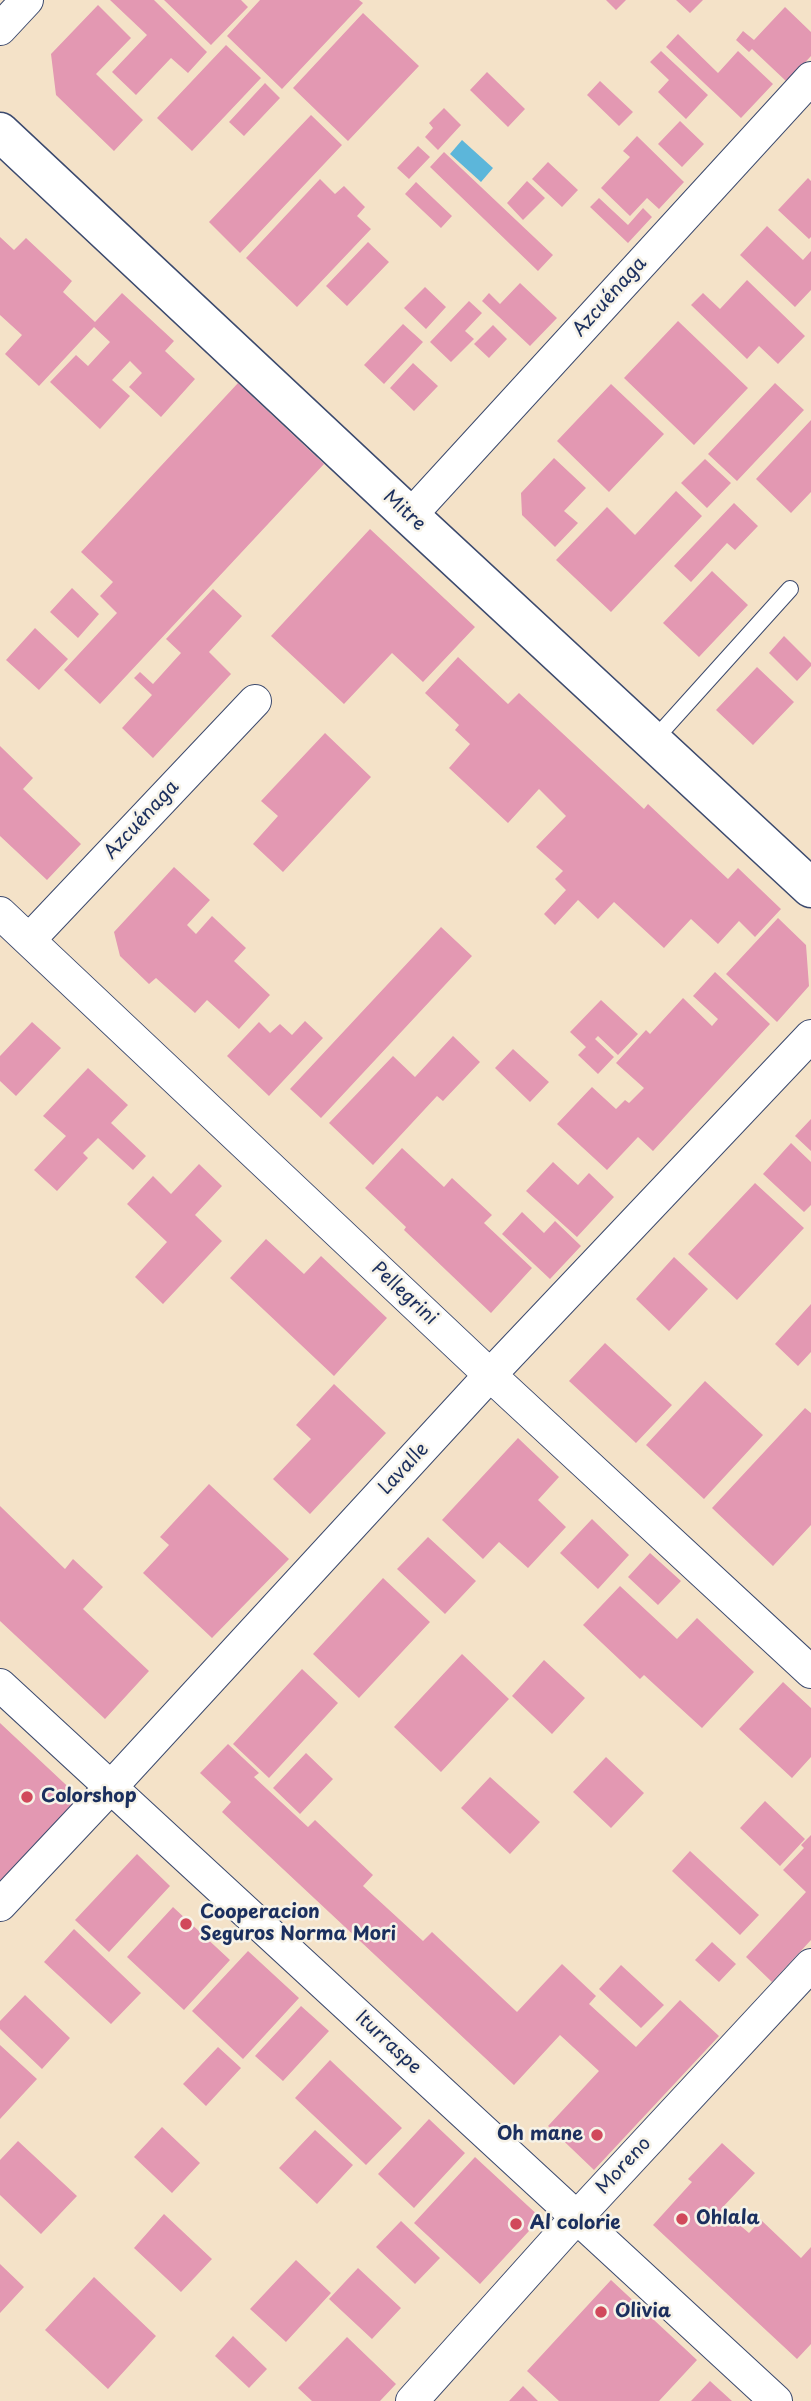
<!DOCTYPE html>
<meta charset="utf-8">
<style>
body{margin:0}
canvas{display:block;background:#f4e2c8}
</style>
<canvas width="811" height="2401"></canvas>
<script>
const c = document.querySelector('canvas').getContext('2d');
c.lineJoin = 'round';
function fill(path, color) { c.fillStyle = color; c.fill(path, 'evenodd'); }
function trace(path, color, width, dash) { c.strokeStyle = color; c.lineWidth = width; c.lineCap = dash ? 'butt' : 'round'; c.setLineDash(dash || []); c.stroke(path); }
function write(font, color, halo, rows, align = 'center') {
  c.font = font + ' "Playpen Sans",sans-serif'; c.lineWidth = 5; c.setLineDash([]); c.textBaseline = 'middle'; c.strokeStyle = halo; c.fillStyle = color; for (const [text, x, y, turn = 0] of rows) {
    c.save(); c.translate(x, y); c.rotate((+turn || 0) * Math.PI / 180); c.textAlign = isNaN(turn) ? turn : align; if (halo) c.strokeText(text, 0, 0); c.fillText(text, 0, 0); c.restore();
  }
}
const water = new Path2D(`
 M462 140 493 168 481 182 450 154Z`);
const building = new Path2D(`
 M110 0H154L207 52 188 73 171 58 136 95 112 72 147 35Z
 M164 0H241L248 7 211 45Z
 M260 0H359L363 3 282 89 227 36Z
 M606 0H626L616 10Z
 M676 0H703L690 13Z
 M98 5 131 38 96 74 143 120 114 151 56 95 51 54Z
 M785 7 811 32V56L787 82 752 49 749 52 736 40 743 31 754 40Z
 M363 13 419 66 348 141 293 88Z
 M678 34 718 73 738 51 773 84 741 118 666 47Z
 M226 45 261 78 192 151 157 118Z
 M661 51 708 95 686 119 658 92 669 80 650 62Z
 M487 72 525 109 508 127 470 90Z
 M600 81 633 112 619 126 587 95Z
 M265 83 280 98 244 136 229 122Z
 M444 108 461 125 438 150 425 137 433 128 429 123Z
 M311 115 342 145 240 253 209 222Z
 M680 121 704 144 682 167 658 144Z
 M637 136 684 182 659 209 647 198 630 216 601 188 630 157 623 151Z
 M418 146 430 157 409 179 397 168Z
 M444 152 553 255 538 271 430 167Z
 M548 162 578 190 562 207 532 179Z
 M808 178 811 181V237L809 239 778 210Z
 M320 179 335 194 344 186 365 207 357 216 371 229 297 307 246 258Z
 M527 181 545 198 523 220 507 203Z
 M416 182 452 216 441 228 405 194Z
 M599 198 628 225 643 208 652 217 628 243 590 207Z
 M767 226 803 260 811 251V290L795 307 740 255Z
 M0 237 14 250 26 238 72 281 63 292 95 322 122 293 174 341 165 351 195 379 161 417 129 387 142 373 130 361 112 380 130 396 100 429 50 382 76 355 88 366 110 342 94 327 39 386 5 354 22 335 0 315Z
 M368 242 389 262 347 306 326 286Z
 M747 280 805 336 778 364 759 346 747 359 691 305 703 293 720 309Z
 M520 283 557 318 530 346 482 301 489 293 500 304Z
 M425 287 446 307 426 329 404 308Z
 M469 301 482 313 465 331 474 339 451 362 430 342Z
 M678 321 748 388 694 445 624 378Z
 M403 324 423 342 384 384 364 365Z
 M493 325 507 339 489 358 474 344Z
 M413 363 438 386 414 411 390 388Z
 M238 383 324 464 100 704 64 670 117 613 100 596 113 582 81 552Z
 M775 383 804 410 737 481 708 454Z
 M611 384 664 434 609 492 557 441Z
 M811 420V492L791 513 756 479Z
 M554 458 586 488 564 511 578 523 555 547 522 515 521 493Z
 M705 459 731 483 707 508 681 483Z
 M676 491 702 516 611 612 556 560 607 507 635 535Z
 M734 503 758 526 735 550 727 543 691 582 674 566Z
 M370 529 475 627 423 682 392 653 344 704 271 636Z
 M712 571 748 605 699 657 663 623Z
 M72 588 99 614 78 638 50 612Z
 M213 589 242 616 209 652 231 674 153 758 122 728 152 695 134 678 140 672 153 684 181 653 166 639Z
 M35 628 68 659 39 690 6 660Z
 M784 636 811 663V666L797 681 769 653Z
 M458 657 508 704 519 693 644 809 648 804 728 879 738 868 781 909 755 937 739 921 718 944 691 919 664 948 614 902 598 919 578 900 555 925 544 914 566 890 555 879 563 871 536 847 566 816 539 789 508 823 449 768 470 744 455 730 459 725 425 693Z
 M757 667 794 702 753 745 716 710Z
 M325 733 371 777 283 872 253 844 278 816 261 801Z
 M0 746 33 778 23 789 81 844 47 880 0 836Z
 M174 867 210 900 187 925 196 934 212 916 246 948 234 961 270 995 239 1029 207 1000 195 1013 156 978 149 984 120 956 114 932Z
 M778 918 806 945 809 986 777 1022 726 974Z
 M441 927 472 956 321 1118 290 1089Z
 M715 972 770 1024 653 1151 638 1137 607 1170 557 1124 592 1087 616 1109 625 1100 629 1103 644 1088 616 1063 646 1030 650 1034 683 998 712 1026 718 1019 693 996Z
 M601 1000 638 1034 618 1055 598 1036 595 1039 614 1057 598 1074 578 1055 586 1047 570 1032Z
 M305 1021 323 1038 269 1096 227 1056 259 1022 270 1033 280 1024 292 1035Z
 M32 1022 61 1048 16 1096 0 1081V1056Z
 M453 1036 480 1062 443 1101 437 1096 373 1165 329 1123 393 1056 415 1077Z
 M513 1049 549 1082 530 1102 495 1068Z
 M88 1068 128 1105 111 1123 146 1156 133 1170 98 1138 83 1153 88 1158 57 1191 34 1170 66 1136 43 1116Z
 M811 1119V1151L795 1136Z
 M791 1143 811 1162V1205L804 1212 763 1174Z
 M402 1148 444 1187 452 1178 492 1215 484 1223 532 1268 491 1313 404 1230 406 1227 365 1188Z
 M553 1162 578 1185 589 1173 614 1197 577 1237 526 1191Z
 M199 1164 222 1186 195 1215 222 1241 163 1304 135 1277 167 1242 127 1204 153 1176 171 1194Z
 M755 1183 804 1228 737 1300 688 1254Z
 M522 1212 544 1233 555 1221 581 1246 550 1279 502 1234Z
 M266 1239 304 1274 321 1256 387 1318 334 1376 230 1278Z
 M674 1257 708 1289 669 1331 636 1299Z
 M811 1304V1352L798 1366 775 1344Z
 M605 1343 672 1405 636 1443 569 1381Z
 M705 1381 763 1435 704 1499 646 1445Z
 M334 1384 386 1433 310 1514 273 1479 311 1439 296 1425Z
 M805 1408 811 1413V1525L773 1566 712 1508Z
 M518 1438 559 1477 538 1500 566 1527 528 1568 499 1542 483 1559 442 1520Z
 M209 1484 289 1559 212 1638 143 1573 169 1545 160 1537Z
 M0 1506 65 1569 73 1559 103 1587 83 1609 149 1671 105 1719 0 1621Z
 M592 1519 629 1555 598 1589 560 1553Z
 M428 1537 476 1581 445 1614 397 1569Z
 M650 1553 681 1581 658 1605 628 1577Z
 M383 1578 430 1622 359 1698 313 1654Z
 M620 1586 677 1639 697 1618 754 1672 702 1728 644 1675 640 1679 583 1625Z
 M462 1654 509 1699 441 1772 394 1727Z
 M544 1660 585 1698 552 1734 512 1696Z
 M302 1669 338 1703 269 1778 233 1744Z
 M783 1682 811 1708V1757L792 1778 739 1729Z
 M0 1723 79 1797 0 1881Z
 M228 1744 259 1773 254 1777 308 1827 315 1820 373 1875 363 1886 423 1941 432 1932 517 2012 562 1964 596 1996 589 2004 636 2047 680 2000 719 2036 594 2170 548 2126 599 2071 560 2035 514 2085 222 1812 231 1802 200 1773Z
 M306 1753 333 1779 300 1814 273 1788Z
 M606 1757 644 1793 611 1828 573 1792Z
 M490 1777 540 1822 510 1854 461 1808Z
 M765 1801 805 1839 780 1866 740 1828Z
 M811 1835V1940L772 1982 746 1957 806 1892 783 1870 804 1848 801 1845Z
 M690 1851 759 1915 740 1935 672 1871Z
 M137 1854 170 1886 109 1952 75 1920Z
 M173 1907 230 1960 184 2010 127 1957Z
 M74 1929 141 1993 111 2024 44 1962Z
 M712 1942 736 1964 719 1982 695 1960Z
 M248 1951 299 1998 243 2059 192 2011Z
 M621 1965 664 2005 641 2028 599 1989Z
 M25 1995 70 2038 42 2069 0 2029V2021Z
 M301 2006 329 2031 283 2081 255 2056Z
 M0 2045 37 2079 0 2119Z
 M218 2047 241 2068 206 2106 183 2084Z
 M330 2060 402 2128 366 2165 295 2098Z
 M429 2119 465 2153 414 2208 378 2174Z
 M162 2127 200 2163 172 2193 134 2157Z
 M315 2130 353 2165 317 2204 279 2168Z
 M18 2141 77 2196 41 2234 0 2195V2160Z
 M722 2143 755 2173 721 2209 749 2233 761 2220 801 2258 811 2247V2344L797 2359 653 2225 692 2182 688 2179Z
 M475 2157 541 2218 480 2284 414 2223Z
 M164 2214 212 2259 181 2292 134 2248Z
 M401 2221 440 2258 415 2284 376 2247Z
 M296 2260 331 2293 286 2342 250 2309Z
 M0 2264 24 2287 0 2313Z
 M358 2268 401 2308 372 2339 329 2299Z
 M94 2277 156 2336 108 2389 45 2330Z
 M611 2280 697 2360 659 2401H559L527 2371Z
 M233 2336 267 2369 249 2388 215 2356Z
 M347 2337 396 2384 380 2401H312L298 2388Z
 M710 2381 732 2401H691Z
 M523 2386 538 2401H509Z`);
const service = new Path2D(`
 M653 741 790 589`);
const minor = new Path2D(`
 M0 29 27 0
 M410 516 811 78
 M0 913 490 1375 811 1672
 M29 940 255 701
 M0 1685 776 2401
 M0 1905 111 1787 490 1375 811 1036
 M412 2401 577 2217 811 1965`);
const tertiary = new Path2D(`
 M0 132 410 516 811 888`);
const markers = [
 [27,1797,7,"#d1495b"],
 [186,1924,7,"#d1495b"],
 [597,2135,7,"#d1495b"],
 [682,2219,7,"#d1495b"],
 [516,2224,7,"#d1495b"],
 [601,2312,7,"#d1495b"]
];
const streetNames = [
 ["Azcuénaga",610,297,-48],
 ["Mitre",404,511,43],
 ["Azcuénaga",142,820,-47],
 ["Pellegrini",404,1294,43],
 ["Lavalle",404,1469,-47],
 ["Iturraspe",388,2043,43],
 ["Moreno",624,2166,-47]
];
const poiNames = [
 ["Colorshop",41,1797],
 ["Cooperacion",200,1913],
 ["Seguros Norma Mori",200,1935],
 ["Oh mane",583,2135,"right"],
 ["Ohlala",696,2219],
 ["Al colorie",530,2224],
 ["Olivia",615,2312]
];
fill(water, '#5cb6da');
fill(building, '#e398b2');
trace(service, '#3c4a6e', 18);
trace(minor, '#3c4a6e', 34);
trace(tertiary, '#3c4a6e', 41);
trace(service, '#fff', 16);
trace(minor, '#fff', 32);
trace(tertiary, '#fff', 38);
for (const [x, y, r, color] of markers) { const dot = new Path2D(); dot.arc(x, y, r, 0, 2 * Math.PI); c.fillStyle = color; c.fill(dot); trace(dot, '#f7f3e8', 2.5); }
write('19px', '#1b2f5e', '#f7f3e8', streetNames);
write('bold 19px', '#1b2f5e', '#f7f3e8', poiNames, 'left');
</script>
